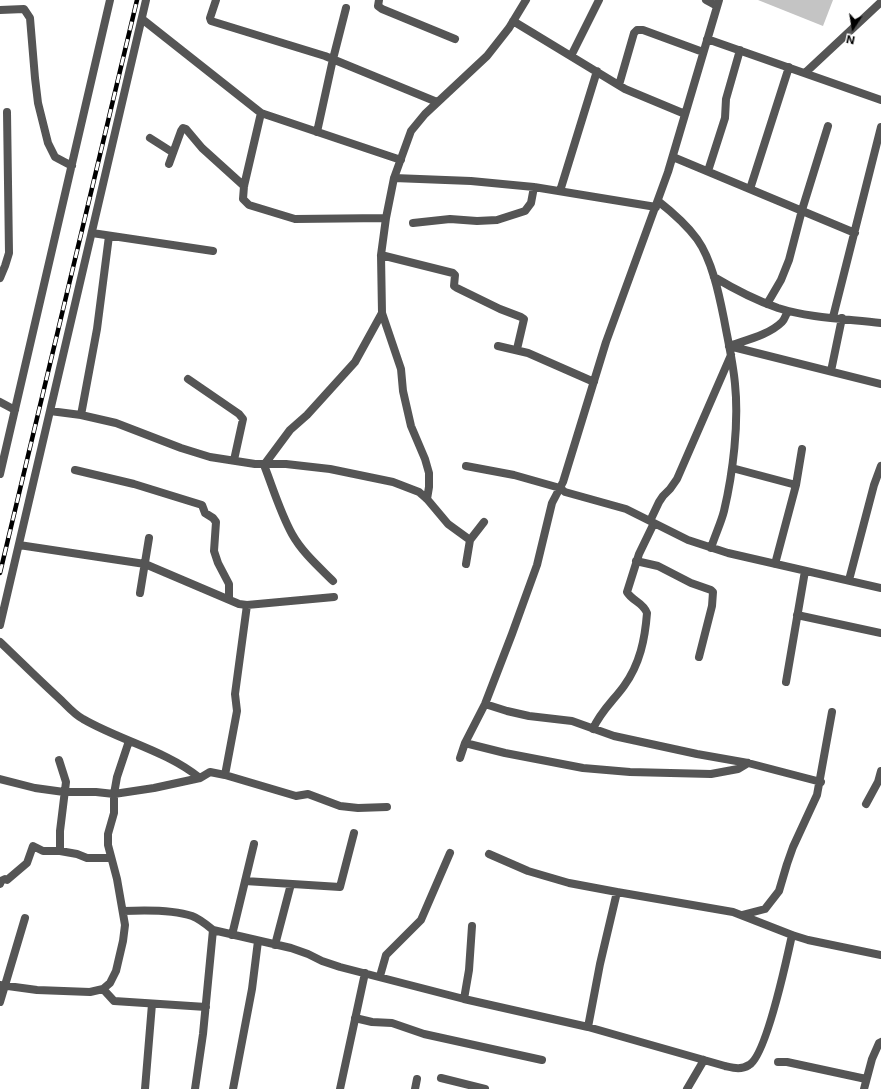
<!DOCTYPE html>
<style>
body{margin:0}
#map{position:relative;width:881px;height:1089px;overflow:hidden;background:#fff;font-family:Inter,sans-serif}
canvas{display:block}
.north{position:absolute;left:833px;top:8px;width:40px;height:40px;-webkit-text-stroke:3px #fff;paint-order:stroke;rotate:192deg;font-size:11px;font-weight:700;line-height:16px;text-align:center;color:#000}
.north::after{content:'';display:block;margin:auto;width:14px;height:18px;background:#000;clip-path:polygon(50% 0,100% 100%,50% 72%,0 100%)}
</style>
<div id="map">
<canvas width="881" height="1089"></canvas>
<div class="north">N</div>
</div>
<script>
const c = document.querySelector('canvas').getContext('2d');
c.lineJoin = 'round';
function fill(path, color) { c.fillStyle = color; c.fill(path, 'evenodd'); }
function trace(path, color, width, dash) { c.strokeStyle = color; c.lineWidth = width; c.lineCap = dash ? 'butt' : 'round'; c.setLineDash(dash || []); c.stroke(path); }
const building = new Path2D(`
 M758 0H833L823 26Z`);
const minor = new Path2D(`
 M216 0 210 18 211 21 325 56 437 102
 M379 0 378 6 382 9 455 39
 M706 0 717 6
 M0 10 24 9 30 18 35 78 38 103 48 143 55 157 72 166
 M142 19 261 113 401 160
 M513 21 625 89 685 114
 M707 39 881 100
 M571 56 599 0
 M805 73 881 2
 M619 85 634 33 637 30H643L703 52
 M261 113 244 186 243 199 249 205 295 219 386 218
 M317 132 333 59 346 8
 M150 138 172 152
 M673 157 855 233
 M169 164 181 131 183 128 186 129 202 148 244 186
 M708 171 725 118 726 99 740 50
 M394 178 471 181 534 187 656 207
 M750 189 789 67
 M560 191 597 71
 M658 201C672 212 686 224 697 239 712 260 719 294 724 319 728 341 733 362 735 384 739 423 733 473 724 511 721 523 715 535 711 548
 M413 223 450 219 477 221 497 220 525 211 531 203 534 187
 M92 233 213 251
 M381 255 453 273 455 275 454 286 457 288 500 309 521 317 524 319 517 349
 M714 277C734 289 755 300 778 308 809 318 848 319 881 323
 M0 278 5 266 9 253 7 112
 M767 304 781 280 789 260 802 210 828 126
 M833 317 881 127
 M498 346 528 353 594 382
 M729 346 881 384
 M729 346C746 340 769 335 782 322 785 319 786 314 788 311
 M831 371 842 318
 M188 379 239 414 243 419 234 460
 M0 402 15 410
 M50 411 81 415 116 423 181 448 210 457 255 464H286L330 469 393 482 419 492 427 499 448 524 470 540
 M81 415 97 329 109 236
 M264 465 290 430 307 415 355 362 382 313
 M264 465C273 488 280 512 292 534 302 552 318 566 333 581
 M466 466 514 475 560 488 565 492 626 509 688 540 728 553 881 588
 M732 468 796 485
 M75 470 134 484 202 505 205 513 213 518 216 522 214 551 218 563 229 584V599
 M0 474 110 0
 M427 499 429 487V473L425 459 411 426 403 391 401 369 382 313 381 255 386 218 394 178 411 131 425 114 487 56 509 28 526 0
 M650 521 659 502 663 496 670 489 677 479 731 355
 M19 545 145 564 239 604 247 605 334 597
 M636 561 658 566 691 583 711 590 713 592 712 606 699 657
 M466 564 470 540 484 522
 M775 564 796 485 802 449
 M849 580 874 485 881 466
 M140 593 149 538
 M797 615 881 633
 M0 625 146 0
 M0 642C21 662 41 682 62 701 68 707 75 715 83 719 121 741 165 750 200 778
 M786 682 805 571
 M485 704 507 711 529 716 572 721 614 736 697 754 748 763 821 782
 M593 729C600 712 614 700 624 686 640 664 645 639 647 613 643 602 632 601 627 592L639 554 654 523
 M465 743 505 753 583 768 630 772 711 774 738 769 748 763
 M460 758 465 743 485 704 512 634 537 565 552 503 563 482 606 342 668 172 719 0
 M59 760 66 782 60 831V851
 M225 775 237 711 235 694 247 605
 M0 779 35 788 64 792H96L114 794 154 788 200 778 210 772 225 775 296 796 308 794 340 806 358 808 387 807
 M866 804 878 782 881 771
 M489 854 528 871 569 883 617 892 733 912 792 935 808 940 881 955
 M245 881 340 887 354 833
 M0 884 1 881 5 879 7 880 27 863 33 846 43 851H60L77 854 87 858H111
 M123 911C143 910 174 910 192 916 200 919 207 925 213 930L291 948 308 954 322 961 340 967 464 999 588 1027 725 1066C734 1068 741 1070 749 1065 766 1056 787 958 792 935
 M742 915 765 909 779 891 787 864 793 847 817 795 832 712
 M232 935 254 844
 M275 945 291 884
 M380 976 386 955 421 920 450 853
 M0 985 37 990 90 992 103 989 110 983 116 971 123 941 125 925 117 879 108 845V834L114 813V794L117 777 129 741
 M103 989 114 1001 206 1007
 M464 999 469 970 472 926
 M0 1002 25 918
 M355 1018 372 1022 392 1023 424 1034 542 1060
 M588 1027 600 964 617 892
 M778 1062H787L866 1079
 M441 1078 485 1089
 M145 1089 152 1004
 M195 1089 203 1034 213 930
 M233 1089 252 989 258 941
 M340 1089 365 973
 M415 1089 417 1079
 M687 1089 704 1060
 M864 1089 872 1059 879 1043 881 1042`);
const rail = new Path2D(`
 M0 573 137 0`);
fill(building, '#c4c4c4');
trace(minor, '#555', 8);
trace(rail, '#000', 4.5);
trace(rail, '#fff', 3, [9]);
</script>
